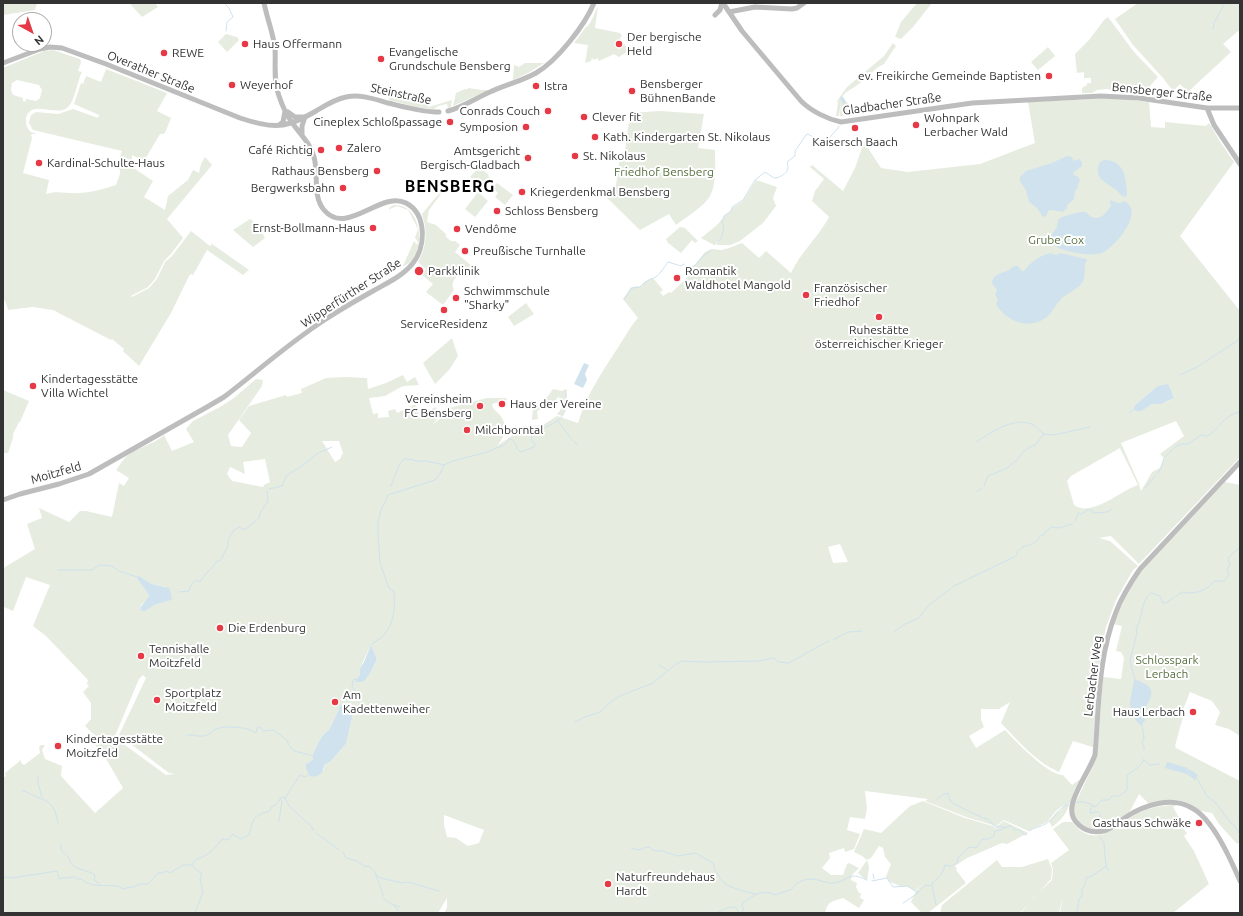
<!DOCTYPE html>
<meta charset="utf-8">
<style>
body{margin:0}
#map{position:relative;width:1243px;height:916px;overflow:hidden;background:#fff;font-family:Ubuntu,sans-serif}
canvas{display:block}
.frame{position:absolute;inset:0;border:4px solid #333;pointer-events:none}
.north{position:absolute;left:12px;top:12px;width:40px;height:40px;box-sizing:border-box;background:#fff;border:1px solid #adadad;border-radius:50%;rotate:140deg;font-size:11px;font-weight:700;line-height:16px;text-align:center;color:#333}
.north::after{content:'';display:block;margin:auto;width:14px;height:18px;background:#e63946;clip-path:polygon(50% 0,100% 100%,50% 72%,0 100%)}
</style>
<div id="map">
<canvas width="1243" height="916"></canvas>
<div class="frame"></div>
<div class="north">N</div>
</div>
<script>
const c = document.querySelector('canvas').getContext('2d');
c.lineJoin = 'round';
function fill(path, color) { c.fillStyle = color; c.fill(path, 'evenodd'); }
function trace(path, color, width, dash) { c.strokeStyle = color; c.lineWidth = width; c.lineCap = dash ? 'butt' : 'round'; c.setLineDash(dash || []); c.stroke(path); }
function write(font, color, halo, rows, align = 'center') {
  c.font = font + ' Ubuntu,sans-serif'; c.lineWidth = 4; c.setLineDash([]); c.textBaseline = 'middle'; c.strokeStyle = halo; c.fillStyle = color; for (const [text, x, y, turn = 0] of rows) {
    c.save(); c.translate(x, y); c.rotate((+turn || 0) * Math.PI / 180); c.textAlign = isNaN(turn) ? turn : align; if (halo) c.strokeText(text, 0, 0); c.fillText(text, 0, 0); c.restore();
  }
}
const green = new Path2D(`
 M3 3H37L35 10 3 15Z
 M132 3H155L158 7 142 17 130 4Z
 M917 3H932L913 27 901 39 895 37 901 22Z
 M1138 3H1240V30L1237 32 1223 44 1231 52 1188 92 1180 84 1173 91 1163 78 1133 45 1115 19Z
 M598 6 595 28 620 33 622 36 620 38 627 48 628 51 619 57 614 54 599 61 597 58 594 60 592 58 591 61 585 63 588 45 574 43 586 27 588 26C592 21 595 12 598 6Z
 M1108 17 1134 52 1158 77 1150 86 1148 95 1118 92 1107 89 1097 90 1092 93H1082V88L1087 85V83H1091V78H1084V72L1077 73 1075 54 1089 40 1104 20Z
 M226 34 237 37 239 40 227 52 218 42Z
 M893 43 896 46 884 64 878 67 859 84 845 93 846 92 842 97 859 115 840 116 841 101 839 116H836L838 102 837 101 847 87 884 56Z
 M1048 47 1055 56 1038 70 1031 62Z
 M53 50 80 59 81 62 78 71 82 72C77 82 75 100 68 107 57 118 31 98 26 118 26 121 26 124 27 127 29 131 32 133 37 134H32L31 135 32 138 23 173 49 180 46 194C57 190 67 194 78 193 91 193 103 189 116 185L120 174V170L117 167 122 151 33 130 29 123 31 115 36 112 58 114 73 109 98 118 99 115 74 104 81 83 83 84 86 76 101 82 106 69 167 93 157 111 171 118 165 133 163 134H160L144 161 132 155V167L153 181 144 197 165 210 168 196 188 180 193 170 199 173 201 164 205 157 212 165 167 219 183 238 171 254 164 261 155 279 148 287 131 296 132 297 149 288 157 279 165 262 172 256 191 231 210 246 212 244 249 270 243 275 207 250 193 275 191 274 189 276 171 313 139 366 123 351 124 349 112 339 111 340 53 310 33 307 7 310 8 309 3 296V68L44 51ZM17 80 39 85 42 90 40 98 36 101 26 99 25 102 23 101V98L13 95 11 90 12 83Z
 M525 63H544L528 73 513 80 514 65 519 67Z
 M468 88 482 90H489L453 106 456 93 465 89H468Z
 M388 91 411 100 424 99 429 107 452 100 451 107 448 108 447 104 438 106 434 109 416 107 389 100Z
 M1116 98 1149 102 1151 127 1165 128V122L1206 126 1209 123 1221 143 1234 162 1180 236 1240 311V457L1139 564 1111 536 1099 538 1110 541 1138 566 1133 570 1116 600 1106 627 1103 641 1098 672 1093 747 1073 741 1059 772C1036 762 1018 741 1001 723L1010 702 999 709H981V719L984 727 969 736 976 748 1005 730C1015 741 1049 776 1063 775L1072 785 1082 778 1074 791 1071 803 1067 804 1069 805C1066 815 1060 821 1052 827L1049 821 1057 812 1061 810 1064 805 1056 811 1047 822 1028 831 1004 820 996 826 966 817 925 801 928 799 865 791 867 808 865 819 850 817 847 830 860 834 854 849 845 852 844 848 829 853 830 858 822 868 831 875H843L847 864 849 863 859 868 852 875 851 880 857 883 856 887 859 893H861L860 898 864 900 859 908 843 898C831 902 828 901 825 913H444L447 908V898L438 913H3V778L6 776 5 773 21 760V763L24 765 40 753 39 747 41 745H45L42 750 45 759 62 766 61 776 95 813 123 788 105 757 92 741V737C101 744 107 742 118 740L166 775 175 774 169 773 119 735 146 678 143 675 139 679 115 736C103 744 93 734 85 726L91 719V703L83 692 89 686 87 684 88 680 46 636 33 626 50 585 26 577 13 611 4 607 3 609V570L5 567 35 549 27 524 42 518 39 508 69 522 80 511H86L112 517 119 483 124 486 129 478 116 470C120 465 123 459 128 455 139 447 153 445 164 435L172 451 194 442 186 429 193 421 220 407 234 398 256 379 263 380 262 386 228 435 231 446 242 447 251 433 239 420 249 406 286 395 287 397 302 393 301 389 326 378 346 377 367 378 368 389 386 383 403 375 407 382 415 377 419 385 404 386 399 388 385 396 369 398 373 414 378 413V418L389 417 388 411 395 409 397 413 415 404 419 414 436 407 438 418 432 425 440 419 438 411 487 398H506L507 400 492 404C493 410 495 410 499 414 509 425 505 437 497 446L513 435 520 427 543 425 557 416 578 423C586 396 602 372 617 349 624 339 629 328 638 318L623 299C631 290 627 285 641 287L644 282 653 278 663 290 660 292 663 296 669 292 671 293 689 276 694 266 705 252 712 249 721 250 729 248 742 243 759 258 766 251 791 273C801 251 818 238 829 217L812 201 815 191 824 179 810 167 812 165 843 191 855 168 864 142 881 168 908 172 980 164 1035 143 1028 102ZM1168 387 1174 397C1169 403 1160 403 1153 404 1149 405 1145 409 1142 411L1135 405 1152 391ZM1176 421 1184 436 1160 454 1164 458 1160 468 1152 472 1141 491 1139 484 1121 443ZM322 441H339L343 453 340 459 335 462ZM1120 448 1138 485C1121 490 1092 518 1074 505L1067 481 1071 476ZM265 459 270 482 264 485 263 487 232 481 227 474 230 467 245 474 243 462ZM840 544 848 562 833 563 828 547ZM139 576 152 584 166 587 168 601 140 609C140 604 147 601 149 596ZM371 645 377 659C375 666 370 671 367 678L357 679 360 675V668ZM340 705 354 709 346 744 330 762 324 765V770L306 769V764L314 760C312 754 319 740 323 735 325 732 329 731 330 728 334 721 338 713 340 705ZM444 815 484 830 479 843 468 846 456 838 447 837 444 825Z
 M660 111 704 114 698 148 715 150C715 164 717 188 708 199 700 209 686 217 676 225L669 214 640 230 602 193 616 185 620 156H624L625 152 630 113Z
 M479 167 489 175 488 176 492 180 488 185 484 181 480 185 470 177Z
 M756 180 777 187 773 198 776 206 763 223 740 241 730 245H716L720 241V240L715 245H714L701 238 717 225 723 218V220L724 216 730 212 732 208 743 201Z
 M497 183 513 195 505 205 495 197 498 193 492 188Z
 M443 191 429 210 427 222 436 225 446 234V237L451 241H455L460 245 455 252 472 266C464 270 448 279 454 290L443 305 426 292 433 284 422 275 426 269 418 262C424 251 427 239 425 227 425 223 423 219 422 214L436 197Z
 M478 192 488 201 475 217 465 209Z
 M394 205C424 204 427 257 404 266H403L414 241 417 245 418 242 415 238 418 229 408 210 397 206 392 208 389 210 390 207Z
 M250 219 258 225 265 238 253 247 233 230Z
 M680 227 685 228 698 241 695 243 692 240 681 253 668 243 666 239Z
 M526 303 534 314 514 326 508 317Z
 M452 338 458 356 449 370 435 384 423 363Z
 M553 389 562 391 565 389 567 390C565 399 568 408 562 416L557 414C563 409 562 404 560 398L558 397 553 403 537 411 538 419 532 420 533 408C541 406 548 396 553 389Z
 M3 390 29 401 20 422H19L13 434V438L8 453H3Z
 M1225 482 1240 485V736L1229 729 1215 725 1220 712 1212 701 1190 692 1181 715 1183 717 1175 746 1176 748 1240 781V842L1237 844 1219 824 1212 813 1201 811 1192 805 1183 801 1168 800 1149 804 1139 794 1129 813 1105 829 1095 830 1086 828 1079 823 1074 814V806L1093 766 1098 745 1103 677 1121 679 1124 658 1121 652 1116 651 1122 626 1113 624 1126 596 1141 570Z
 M923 801 965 818 993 826 995 828 1004 821 1028 833 1007 844 1002 843 967 858 955 866 957 869 956 870 966 883 928 913H922L911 902 916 891 923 884 915 891 906 886H900L888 881 889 880 886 877 891 864 885 857 883 848 879 846 871 858 867 860 869 867 867 881 858 873 867 860 862 856 854 852 864 829 881 833 910 806Z
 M1171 805H1177L1173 807 1182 823 1180 825 1187 833 1184 836 1194 851 1209 884 1173 913H1060L1063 897 1059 913H1021L1034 897 1052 880 1053 869 1051 863 1069 850 1053 829 1063 822H1072C1075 825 1077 828 1081 831 1103 845 1120 822 1138 813 1149 808 1160 806 1171 805Z
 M1048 859 1052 869 1051 879 1020 913H940L942 905 997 860 1002 867H1022Z`);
const water = new Path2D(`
 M1067 156 1072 157 1073 161 1079 159 1082 162V166L1073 173 1074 175 1078 177 1080 180 1077 189 1075 191C1074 201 1075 199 1067 205V208L1063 212 1051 210 1048 211 1046 216 1043 217 1037 208 1029 202 1026 190 1020 181V177L1026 171 1052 163Z
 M1104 160C1125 160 1126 179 1127 195L1126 197C1121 197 1120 193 1116 190 1107 182 1092 179 1100 162Z
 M1110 200 1119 203 1125 201C1127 203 1130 205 1131 208 1136 222 1113 248 1102 253 1091 257 1063 252 1054 245L1050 237 1057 227 1058 220 1062 217 1080 212H1086L1091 217C1102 221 1105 213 1111 206L1110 203Z
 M1050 253 1056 255 1060 253 1086 259 1087 260C1082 267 1087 274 1083 281 1079 289 1069 292 1062 298 1055 305 1052 314 1044 319 1027 330 1005 320 996 304L998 299 995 295 997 290 992 283C994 272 1002 274 1009 270 1011 269 1012 267 1014 266H1018L1022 271H1024C1032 261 1038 257 1050 253Z
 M584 363 589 365 585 374 587 380 583 388 574 384Z
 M1168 384 1174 398 1161 404H1152L1142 411H1136L1134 409 1135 405 1158 386Z
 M139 576 152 584 169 588 171 593 172 599 168 601 154 605 145 611H142L140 608 149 596C146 588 140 584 137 577Z
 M371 645 377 659C376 662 368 678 365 680 363 682 358 682 355 682L360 675V668L364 662Z
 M1134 680C1138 680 1140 681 1143 683 1159 690 1148 702 1143 712L1145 721 1141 725H1140L1131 714 1130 701Z
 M340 705 354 709 346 744 330 762 324 765C324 773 318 778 310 776L306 769V764L313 760C312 754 319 740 323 735 325 732 329 731 330 728 334 720 338 713 340 705Z
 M1167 762 1188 768 1187 772 1189 769 1198 775 1195 780 1187 774 1165 768Z`);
const stream = new Path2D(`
 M224 3 229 8 233 17 227 22 226 31
 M1213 29 1214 23 1225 3
 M718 243 722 236 724 227 722 222 724 216 731 211 732 207 743 200 755 180 765 172 774 178C779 178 787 174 788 168 788 166 787 163 788 161L795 156V151L806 135 808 134 824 144 838 128 839 126
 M685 265 687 267
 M688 267C697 267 697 262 703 256 706 254 709 253 711 250
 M624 299 632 288 640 287C646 281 648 280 656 277 659 275 666 265 668 262L681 266 684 264
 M1180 375 1197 367 1237 341 1240 337
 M1129 413 1135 409
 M558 421 572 440
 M575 442 577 445
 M976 442C990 433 1017 414 1035 426 1038 429 1041 432 1044 434
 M1157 474 1161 468 1164 458 1175 447 1181 444H1188L1201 435H1205L1206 437C1218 431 1225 413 1240 412
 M391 486 400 463 406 458 407 460 411 459 416 461H426L444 465 453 461 487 452 504 445 510 439C516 440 515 449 521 452L534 447 535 444 531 439 534 433C545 426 560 424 565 411 567 407 566 397 566 392
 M984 486 988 476 1007 468 1018 459 1022 453 1030 447 1035 445 1044 434 1054 435 1090 427
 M1145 488 1155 476
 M269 489 282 486 287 475 302 466 318 453 332 447
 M976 492 981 489
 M1075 521 1077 517 1078 513 1081 514 1085 512 1086 510H1092L1093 513C1099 512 1108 514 1112 509
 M58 570H92L99 565H103L112 566 119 571 137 577
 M179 592 189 591C190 586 192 583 196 580L200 582C204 574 212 569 217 561H220L228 546V539L234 530 239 527 245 530 259 518 260 513 268 501 267 491
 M894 632 905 624 919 618 928 606 954 586 1016 556C1017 554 1017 551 1019 550 1026 543 1034 548 1041 535H1044L1046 531 1052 527 1059 528 1072 524
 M833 640 848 632 862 631
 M371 645C374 642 380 639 383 636 395 622 395 608 394 591L389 588 380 563 378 535V522L381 510 388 495 435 480 440 474 444 465
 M659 665 667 670
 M358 679 353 680 352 687 358 694
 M1135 680 1130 661 1137 633 1136 628C1144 617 1139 603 1151 593L1160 596 1163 603H1166L1182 592C1193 595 1208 591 1214 581H1224L1229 575 1227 568 1230 566 1228 558 1240 547
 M575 722 587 716 594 714 600 712 612 701 620 696 653 683 676 664 682 661 704 662 758 661 774 658 778 662 789 663 819 646 829 641
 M1142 724 1144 738 1142 743 1144 747V750
 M187 736C193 733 196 737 202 736 208 736 211 732 216 729 226 725 248 727 256 733L257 728 260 727 264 731 274 730 288 741V744L294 751 314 756
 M1144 760 1150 765 1159 764
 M38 776V783L42 797
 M1196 777 1207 796 1216 803 1229 821 1234 825 1240 834
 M22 791H25C43 802 54 797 58 823
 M285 798 289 806 312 827 313 830
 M937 799 944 794 948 793 950 801 954 804 983 818 988 819 994 826 1003 827 1005 828
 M1076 803C1082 800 1089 803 1095 807L1102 800H1109L1112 796H1119L1127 790V775C1133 771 1142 766 1144 759
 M1093 806 1091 808 1090 813 1098 812 1100 814V828
 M279 821 282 801 280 799
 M1029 831C1034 827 1042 827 1047 823 1055 817 1059 807 1069 804
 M316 833 338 849
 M61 844V850L69 858C70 870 87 869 95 875L94 880 100 884
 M631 848 639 850 643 848 649 847 653 850 659 851H663L677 856 696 853 714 864V869C718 872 719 878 723 882 727 887 749 893 756 894
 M343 852 346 858 357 861 365 867 369 866 375 872 376 875 381 878 402 883 408 882 439 891
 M193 866 194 868 202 874 200 879 203 892 195 913
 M1106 866 1109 871
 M873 874 874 879
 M376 875 383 895
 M3 877 12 878 57 871 59 879C64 877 69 879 73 876L77 879H81C95 891 113 881 123 889L130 887H133L140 884H148L158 873H162L167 871 170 873 183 865H192L195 860C209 855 214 850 222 839L226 840 229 839 233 834 240 839 249 835C254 819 251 816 270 811L271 807 274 806 282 797 285 798 300 775 305 777 309 775
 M872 881 887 878 893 887 908 886 918 893 925 885 930 886C937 877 942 877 945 865L951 866 957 863 958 858 968 848 970 847 976 848 982 839H988L994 836 995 831C1002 831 1005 826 1011 826L1015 830H1020L1025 835 1027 834
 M932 884 936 905
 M383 898 391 904 400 907
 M903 903 918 893
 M395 906 398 911
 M715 913C724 911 734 900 739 913
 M741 913 744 909 742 905 743 902C749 900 754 894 760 893 762 893 767 892 769 893 773 893 773 896 778 894 782 892 788 891 792 889 794 887 795 885 796 884 800 881 806 879 811 879 818 879 825 883 832 883 849 882 847 870 867 880
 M934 913 935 912
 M1077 913 1079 899 1082 897V889L1085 884 1086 878 1092 876 1106 866 1104 843 1100 837`);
const canal = new Path2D(`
 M842 98 844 102`);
const secondary = new Path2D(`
 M723 3 742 31 801 101C811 111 827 119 841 122L972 103 1101 96 1139 98 1207 108H1240
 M729 12 755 7 792 9 797 8 804 3
 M715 15 720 10 722 3
 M3 63 40 49 50 47 62 48 106 64 240 118C273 129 286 129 316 111 326 105 335 99 346 97 361 94 374 99 388 103 405 107 422 112 439 112
 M1207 108 1214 125 1240 164
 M448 111C463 107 476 98 490 92 505 85 522 81 536 73 557 61 585 25 594 3
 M288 112 295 117H304
 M279 125 283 122 285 111
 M302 135V126L305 117
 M1240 462 1140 569C1131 582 1122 596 1116 612 1098 657 1099 707 1095 755 1089 771 1078 785 1073 802 1067 821 1085 835 1103 831 1111 830 1119 822 1126 817 1144 805 1172 796 1192 808 1213 819 1231 860 1240 881
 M3 500 20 494 59 484 89 474 207 407 224 397C258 371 290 342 326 319 341 309 357 300 373 291 387 283 403 276 413 263 426 247 427 214 406 203 381 190 347 237 324 210 312 196 319 174 314 157 310 143 301 135 293 124 287 116 282 105 279 96 273 81 276 63 275 48 273 33 267 18 264 3`);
const markers = [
 [245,44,4,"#e63946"],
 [619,44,4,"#e63946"],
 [164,53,4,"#e63946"],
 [381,59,4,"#e63946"],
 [1049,76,4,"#e63946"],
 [232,85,4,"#e63946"],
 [536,86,4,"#e63946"],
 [632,91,4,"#e63946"],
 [548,111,4,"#e63946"],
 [584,117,4,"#e63946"],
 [450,122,4,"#e63946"],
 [916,125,4,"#e63946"],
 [526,127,4,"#e63946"],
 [855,128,4,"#e63946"],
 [595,137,4,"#e63946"],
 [339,148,4,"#e63946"],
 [321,150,4,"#e63946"],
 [575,156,4,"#e63946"],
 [528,158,4,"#e63946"],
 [39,163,4,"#e63946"],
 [377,171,4,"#e63946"],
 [343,188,4,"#e63946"],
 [522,192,4,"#e63946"],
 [497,211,4,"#e63946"],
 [373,228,4,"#e63946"],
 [457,229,4,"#e63946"],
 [465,251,4,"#e63946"],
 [419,271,5,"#e63946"],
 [677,278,4,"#e63946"],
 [806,295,4,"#e63946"],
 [456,298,4,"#e63946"],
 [444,310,4,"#e63946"],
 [879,317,4,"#e63946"],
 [33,386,4,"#e63946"],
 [502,404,4,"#e63946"],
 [480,406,4,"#e63946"],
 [467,430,4,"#e63946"],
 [220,628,4,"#e63946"],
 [141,656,4,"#e63946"],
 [157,700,4,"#e63946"],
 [335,702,4,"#e63946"],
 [1193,712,4,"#e63946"],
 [58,746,4,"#e63946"],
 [1199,823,4,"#e63946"],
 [608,884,4,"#e63946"]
];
const poiNames = [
 ["Der bergische",627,37],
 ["Held",627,51],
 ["Haus Offermann",253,44],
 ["Evangelische",389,52],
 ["Grundschule Bensberg",389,66],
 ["REWE",172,53],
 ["ev. Freikirche Gemeinde Baptisten",1041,76,"right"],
 ["Bensberger",640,84],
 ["BühnenBande",640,98],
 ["Weyerhof",240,85],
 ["Istra",544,86],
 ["Conrads Couch",540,111,"right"],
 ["Clever fit",592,117],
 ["Wohnpark",924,118],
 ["Lerbacher Wald",924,132],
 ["Cineplex Schloßpassage",442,122,"right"],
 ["Symposion",518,127,"right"],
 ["Kath. Kindergarten St. Nikolaus",603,137],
 ["Kaisersch Baach",855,142,"center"],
 ["Zalero",347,148],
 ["Café Richtig",313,150,"right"],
 ["Amtsgericht",520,151,"right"],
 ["Bergisch-Gladbach",520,165,"right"],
 ["St. Nikolaus",583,156],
 ["Kardinal-Schulte-Haus",47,163],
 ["Rathaus Bensberg",369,171,"right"],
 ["Bergwerksbahn",335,188,"right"],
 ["Kriegerdenkmal Bensberg",530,192],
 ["Schloss Bensberg",505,211],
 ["Ernst-Bollmann-Haus",365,228,"right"],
 ["Vendôme",465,229],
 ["Preußische Turnhalle",473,251],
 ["Parkklinik",428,271],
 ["Romantik",685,271],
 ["Waldhotel Mangold",685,285],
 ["Französischer",814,288],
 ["Friedhof",814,302],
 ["Schwimmschule",464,291],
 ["\"Sharky\"",464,305],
 ["ServiceResidenz",444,324,"center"],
 ["Ruhestätte",879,330,"center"],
 ["österreichischer Krieger",879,344,"center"],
 ["Kindertagesstätte",41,379],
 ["Villa Wichtel",41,393],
 ["Vereinsheim",472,399,"right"],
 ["FC Bensberg",472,413,"right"],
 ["Haus der Vereine",510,404],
 ["Milchborntal",475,430],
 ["Die Erdenburg",228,628],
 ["Tennishalle",149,649],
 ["Moitzfeld",149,663],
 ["Sportplatz",165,693],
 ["Moitzfeld",165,707],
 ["Am",343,695],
 ["Kadettenweiher",343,709],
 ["Haus Lerbach",1185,712,"right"],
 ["Kindertagesstätte",66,739],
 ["Moitzfeld",66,753],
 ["Gasthaus Schwäke",1191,823,"right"],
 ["Naturfreundehaus",616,877],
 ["Hardt",616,891]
];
const streetNames = [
 ["Overather Straße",151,72,22],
 ["Bensberger Straße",1162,92,6],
 ["Steinstraße",401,94,12],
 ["Gladbacher Straße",892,104,-8],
 ["Wipperfürther Straße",351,293,-33],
 ["Moitzfeld",56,473,-16],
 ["Lerbacher Weg",1093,676,-83]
];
const parkNames = [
 ["Friedhof Bensberg",664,172],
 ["Grube Cox",1056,240],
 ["Schlosspark",1167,660],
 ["Lerbach",1167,674]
];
const districtNames = [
 ["BENSBERG",450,187]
];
fill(green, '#e6ecdf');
fill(water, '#cfe2ee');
trace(stream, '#cfe2ee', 1);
trace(canal, '#cfe2ee', 3);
trace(secondary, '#bdbdbd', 5);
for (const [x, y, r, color] of markers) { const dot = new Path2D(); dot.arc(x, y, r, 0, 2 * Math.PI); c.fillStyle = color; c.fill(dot); trace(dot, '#fff', 1.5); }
write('12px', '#333', '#fff', poiNames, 'left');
write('12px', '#333', '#fff', streetNames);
write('12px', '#56703f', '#fff', parkNames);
c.letterSpacing = '1px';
write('bold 16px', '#000', '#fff', districtNames);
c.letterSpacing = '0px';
</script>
